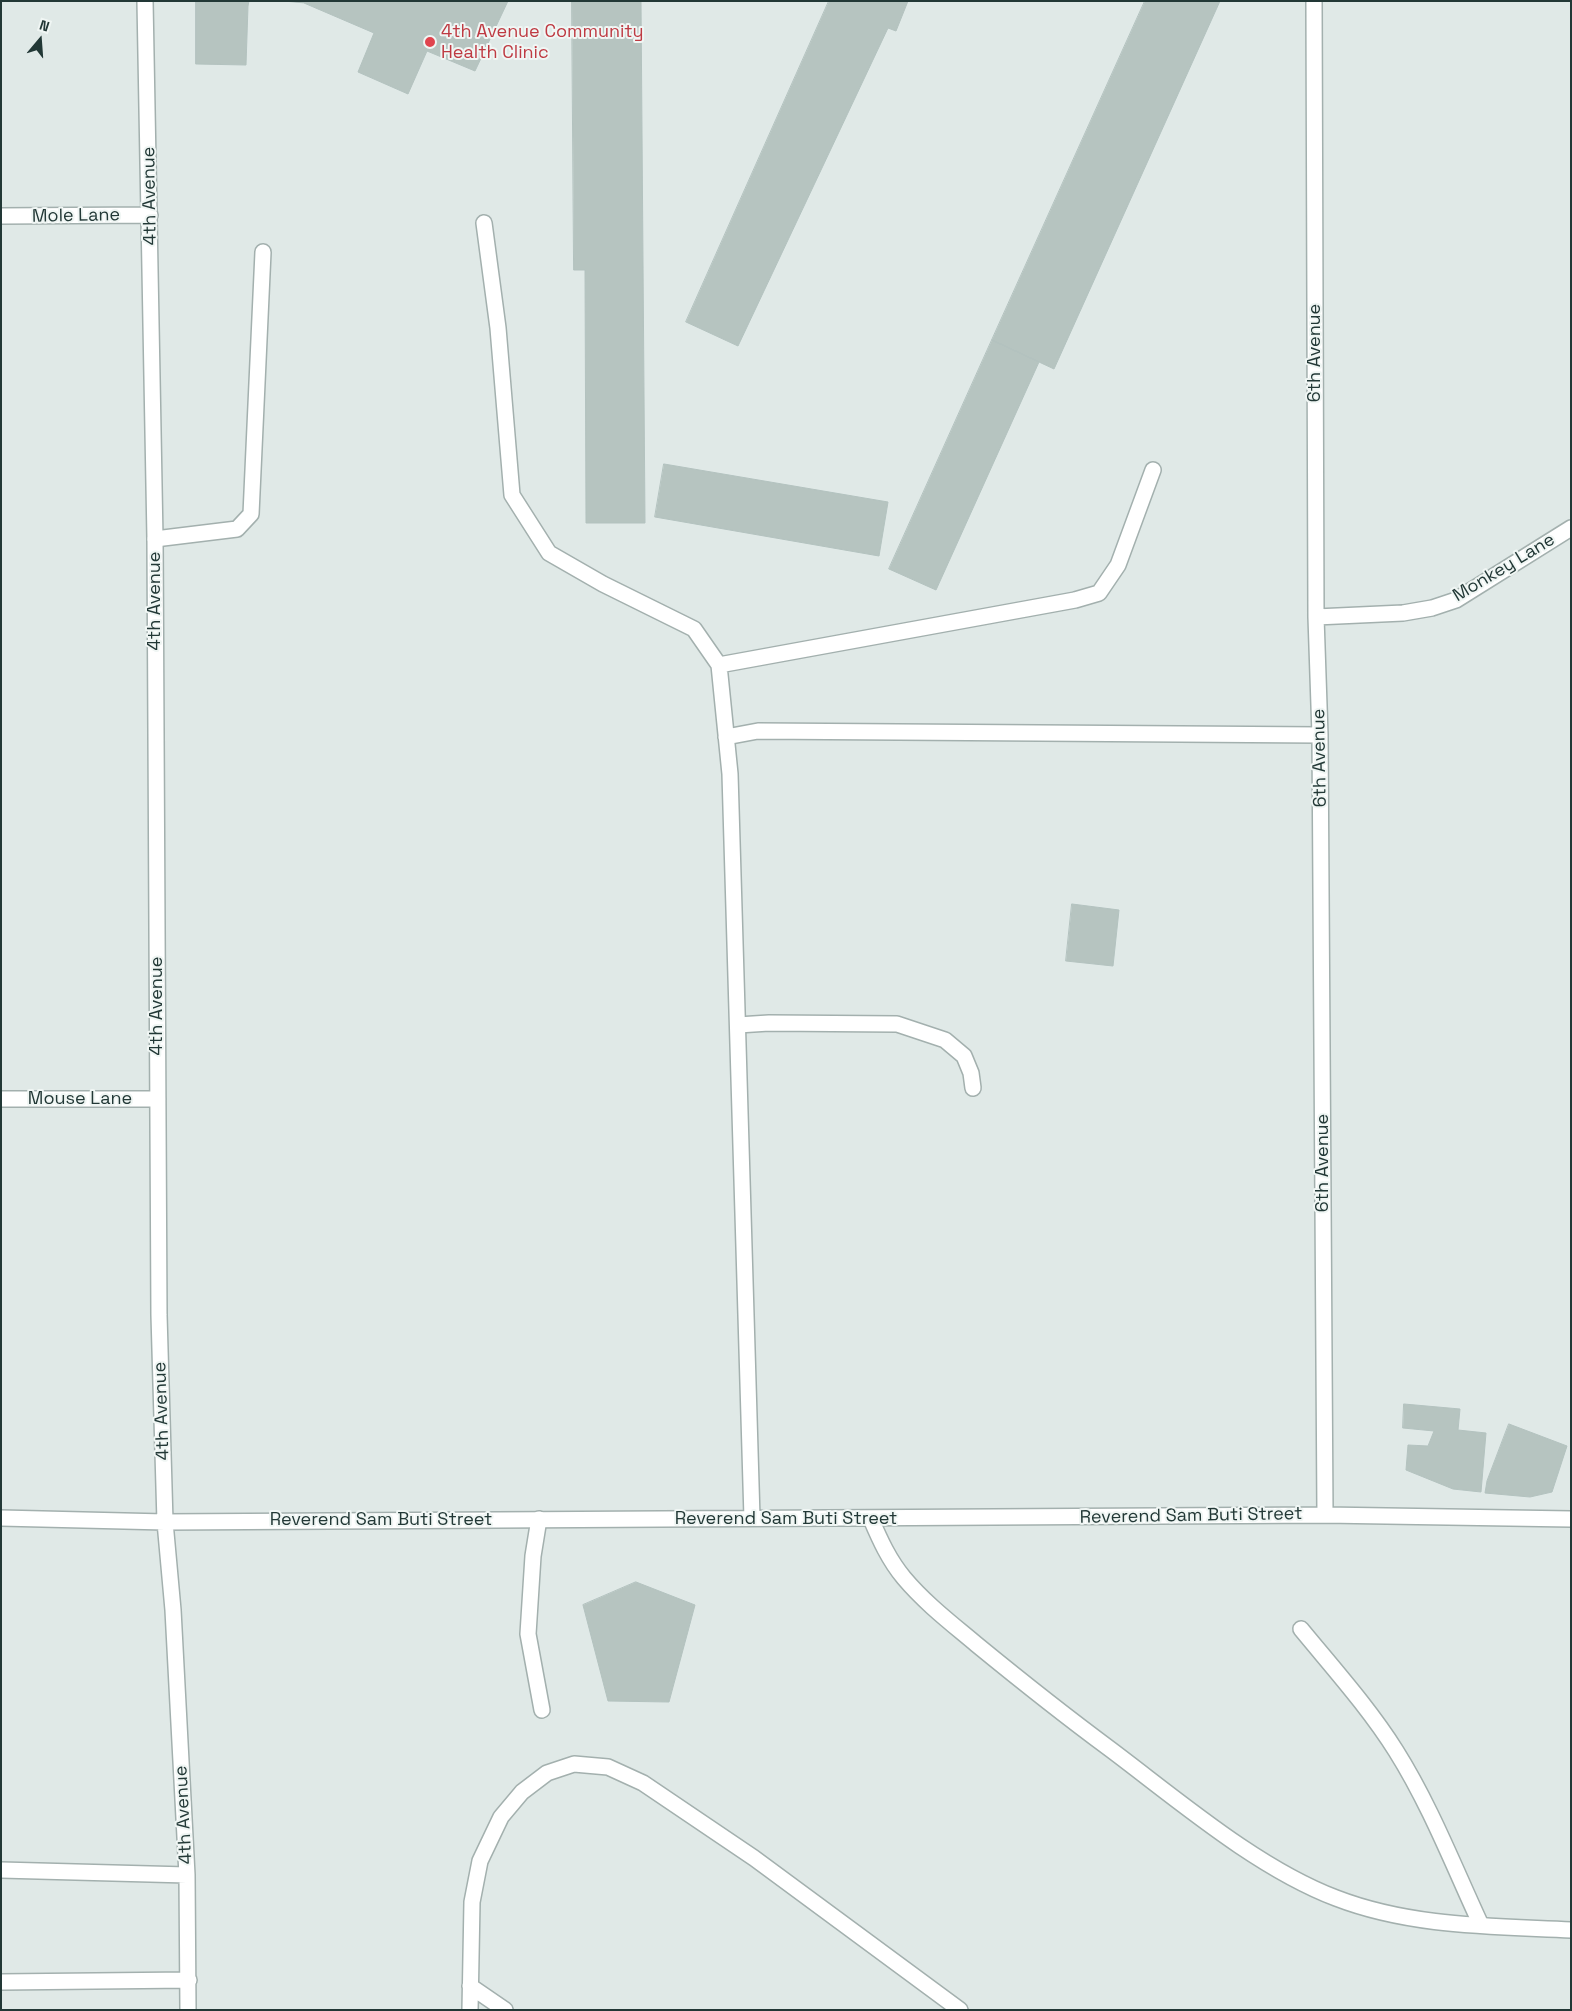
<!DOCTYPE html>
<style>
body{margin:0}
#map{position:relative;width:1572px;height:2011px;overflow:hidden;background:#e0e9e7;font-family:"Space Grotesk",sans-serif}
canvas{display:block}
.frame{position:absolute;inset:0;border:2px solid #223836;pointer-events:none}
.north{position:absolute;left:15px;top:15px;width:50px;height:50px;-webkit-text-stroke:4px #f0f6f4;paint-order:stroke;rotate:18deg;font-size:14px;font-weight:700;line-height:20px;text-align:center;color:#223836}
.north::after{content:'';display:block;margin:auto;width:18px;height:22px;background:#223836;clip-path:polygon(50% 0,100% 100%,50% 72%,0 100%)}
</style>
<div id="map">
<canvas width="1572" height="2011"></canvas>
<div class="frame"></div>
<div class="north">N</div>
</div>
<script>
const c = document.querySelector('canvas').getContext('2d');
c.lineJoin = 'round';
function fill(path, color) { c.fillStyle = color; c.fill(path, 'evenodd'); }
function trace(path, color, width, dash) { c.strokeStyle = color; c.lineWidth = width; c.lineCap = dash ? 'butt' : 'round'; c.setLineDash(dash || []); c.stroke(path); }
function write(font, color, halo, rows, align = 'center') {
  c.font = font + ' "Space Grotesk",sans-serif'; c.lineWidth = 4; c.setLineDash([]); c.textBaseline = 'middle'; c.strokeStyle = halo; c.fillStyle = color; for (const [text, x, y, turn = 0] of rows) {
    c.save(); c.translate(x, y); c.rotate((+turn || 0) * Math.PI / 180); c.textAlign = isNaN(turn) ? turn : align; if (halo) c.strokeText(text, 0, 0); c.fillText(text, 0, 0); c.restore();
  }
}
const building = new Path2D(`
 M196 1H249L248 6 246 65 196 64Z
 M284 1H508L475 71 427 51 408 94 358 72 374 33 304 3Z
 M572 1H641L645 523H586L585 270H574Z
 M829 1H908L896 31 888 28 738 346 686 322Z
 M1145 1H1220L1054 369 992 340Z
 M992 340 1039 362 936 590 889 569Z
 M664 464 888 502 879 556 655 517Z
 M1072 904 1119 910 1113 966 1066 961Z
 M1404 1404 1460 1409 1458 1430 1486 1433 1481 1492 1453 1489 1406 1470 1408 1445 1428 1446 1434 1431 1403 1428Z
 M1509 1424 1567 1446 1552 1492 1530 1497 1485 1493 1487 1481Z
 M636 1582 695 1605 669 1702 608 1701 583 1605Z`);
const service = new Path2D(`
 M155 539 237 529 251 514 263 252
 M738 1025 769 1023 897 1024 945 1040 964 1056 971 1073 973 1088
 M539 1519 533 1556 528 1634 542 1710
 M1301 1629C1333 1668 1369 1708 1396 1751 1430 1805 1454 1867 1481 1925`);
const minor = new Path2D(`
 M145 1 155 539 159 1315 165 1522 173 1610 187 1875 188 2010
 M1314 1 1316 617 1320 735 1325 1515
 M1 216 150 215
 M484 223 498 328 512 495 549 553 603 584 694 629 719 665 730 774 752 1518
 M1316 617 1403 613 1432 608 1456 600 1571 528
 M719 665 1075 600 1099 593 1118 565 1153 470
 M726 737 758 731 1320 735
 M1 1099H158
 M1 1518 165 1522 1325 1515 1571 1519
 M871 1519C880 1540 889 1560 904 1578 925 1603 951 1623 976 1644 1020 1680 1064 1715 1110 1749 1178 1800 1257 1868 1336 1898 1411 1927 1492 1926 1571 1930
 M1 1870 187 1875
 M1 1982 189 1980
 M470 1986 505 2010
 M470 2010 472 1902 480 1861 501 1817 522 1792 547 1773 574 1764 608 1767 643 1783 754 1858 960 2010`);
const markers = [
 [430,42,6,"#e0444e"]
];
const healthNames = [
 ["4th Avenue Community",441,32],
 ["Health Clinic",441,53]
];
const streetNames = [
 ["4th Avenue",150,196,-91],
 ["Mole Lane",76,216,-1],
 ["6th Avenue",1315,353,-90],
 ["Monkey Lane",1504,568,-31],
 ["4th Avenue",155,601,-90],
 ["6th Avenue",1320,758,-91],
 ["4th Avenue",157,1006,-90],
 ["Mouse Lane",80,1099],
 ["6th Avenue",1323,1163,-90],
 ["4th Avenue",162,1411,-92],
 ["Reverend Sam Buti Street",1191,1516,-1],
 ["Reverend Sam Buti Street",786,1519],
 ["Reverend Sam Buti Street",381,1520],
 ["4th Avenue",184,1815,-93]
];
fill(building, '#b6c4c0');
trace(building, '#b3c2bf', 1);
trace(service, '#a3b0ae', 18);
trace(minor, '#a3b0ae', 18);
trace(service, '#fff', 15);
trace(minor, '#fff', 15);
for (const [x, y, r, color] of markers) { const dot = new Path2D(); dot.arc(x, y, r, 0, 2 * Math.PI); c.fillStyle = color; c.fill(dot); trace(dot, '#f0f6f4', 2); }
write('18px', '#be3a42', '#f0f6f4', healthNames, 'left');
write('18px', '#223836', '#f0f6f4', streetNames);
</script>
